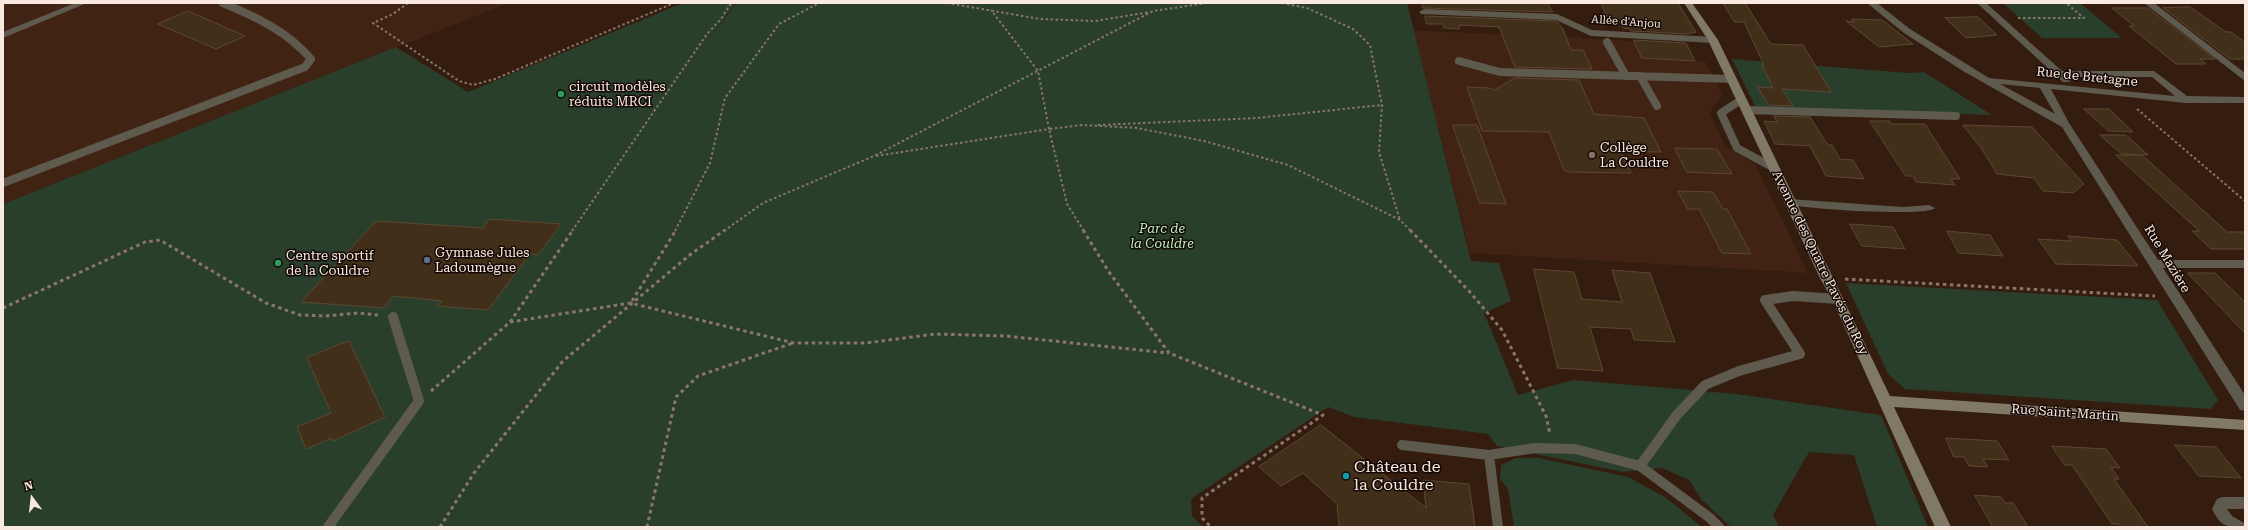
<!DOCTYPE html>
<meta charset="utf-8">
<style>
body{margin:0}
#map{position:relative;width:2248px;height:530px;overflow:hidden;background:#341c0f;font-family:"Roboto Serif",serif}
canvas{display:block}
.frame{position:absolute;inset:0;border:4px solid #fae9e0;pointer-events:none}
.north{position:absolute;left:12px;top:478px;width:40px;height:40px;-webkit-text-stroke:3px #140905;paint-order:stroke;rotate:345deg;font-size:11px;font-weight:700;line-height:16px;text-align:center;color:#fae9e0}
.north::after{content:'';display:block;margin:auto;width:14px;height:18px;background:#fae9e0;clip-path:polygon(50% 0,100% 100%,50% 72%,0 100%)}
</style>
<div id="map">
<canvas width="2248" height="530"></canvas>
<div class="frame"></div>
<div class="north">N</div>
</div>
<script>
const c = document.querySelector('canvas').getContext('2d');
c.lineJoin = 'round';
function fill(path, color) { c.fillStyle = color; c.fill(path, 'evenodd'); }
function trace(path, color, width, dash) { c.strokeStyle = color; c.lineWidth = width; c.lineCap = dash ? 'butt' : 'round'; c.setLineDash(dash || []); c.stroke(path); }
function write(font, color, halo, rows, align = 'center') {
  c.font = font + ' "Roboto Serif",serif'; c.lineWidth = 3; c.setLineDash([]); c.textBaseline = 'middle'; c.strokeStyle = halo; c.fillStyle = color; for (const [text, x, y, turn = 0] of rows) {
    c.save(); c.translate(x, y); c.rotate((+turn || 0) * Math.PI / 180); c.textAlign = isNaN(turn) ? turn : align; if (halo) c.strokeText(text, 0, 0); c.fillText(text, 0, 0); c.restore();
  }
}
const built = new Path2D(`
 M3 3H509L3 204Z
 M1413 30 1635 41 1642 58 1706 62 1722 95 1710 112 1724 145 1755 164 1808 273 1470 253Z`);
const green = new Path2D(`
 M683 3H736L702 47 737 3H1407L1471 261 1499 263 1511 301 1484 313 1518 395 1573 380 1737 394 1881 415 1928 527H1877L1854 455 1809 452 1773 515 1779 527H1731L1701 499 1689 480 1662 468 1623 472 1497 446 1488 434 1354 417 1328 407 1191 499 1192 516 1203 527H3V204L396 47 468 92Z
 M2003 3H2080L2122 38H2042Z
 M1732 59 1909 73 1924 72 1992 115 1756 108Z
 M1846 283 2157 300 2218 400 2211 409 1905 389 1888 374Z
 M1516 458H1539L1628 477 1665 497 1702 527H1514L1508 489 1500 479 1501 465Z`);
const building = new Path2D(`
 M1422 3H1547L1553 12 1423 8Z
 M1601 3H1678L1696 32 1686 34 1631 31 1630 29 1623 28 1620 23H1610Z
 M1723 3H1745L1771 44 1803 45 1831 92 1782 89 1793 106 1768 105 1758 87 1773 88 1762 65H1764L1744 22H1735Z
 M2190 7 2226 32H2231L2245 42V59H2230L2163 8Z
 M2112 8H2148L2215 59H2200L2206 64H2176L2129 26H2134Z
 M188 11 245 36 216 49 158 24Z
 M1425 16 1556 21 1563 29 1571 50H1583L1592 69 1515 67 1499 27 1459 25 1460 29 1444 28 1443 24H1427Z
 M1978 17 1997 35 1966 38 1945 18Z
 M1852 19 1882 20 1913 44 1879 47 1846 21 1854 22Z
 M1634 40 1686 43 1695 61 1642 58Z
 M1515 78 1579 80 1594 114 1644 118 1661 152 1620 151 1631 173 1569 172 1564 170 1549 132 1482 131 1467 87 1489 88 1494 90Z
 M2084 109H2109L2133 132 2109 131Z
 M1774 116 1810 117 1825 141 1829 145H1832L1840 159 1853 160 1864 179 1826 176 1810 146 1775 144 1764 121 1777 122Z
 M1870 121H1890L1891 124H1925L1960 179H1951L1955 185 1916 182 1913 176H1906Z
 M1453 125H1477L1506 204 1480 203Z
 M1963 125 2032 127 2084 184 2073 193 2043 191 2034 178 1997 174 1981 148Z
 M2100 135H2126L2148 155 2122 154Z
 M1675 148 1717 149 1732 174 1687 172Z
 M2116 155H2142L2227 232H2245V249H2211L2192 231H2199Z
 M1678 191 1713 192 1723 209H1727L1751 254 1722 253 1699 209H1688Z
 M490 219 561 224 538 255 530 254 488 310 437 306 442 301 393 296 384 308 301 302 376 221 483 228Z
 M1850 224 1893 227 1905 249 1862 246Z
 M1947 231 1990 235 2003 256 1959 253Z
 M2068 236 2117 240 2138 266 2056 264 2038 239 2071 241Z
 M1534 269 1574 272 1582 299 1622 302 1612 270 1650 273 1675 342 1634 340 1631 329 1590 327 1603 371 1558 368Z
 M2188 273H2215L2245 302V333Z
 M349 341 385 417 333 441 332 438 306 449 297 427 331 413 307 358Z
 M1321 425 1426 508 1423 480 1469 484 1475 527H1339L1337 504 1303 473 1281 486 1259 467Z
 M1946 438 1997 441 2009 460 1983 459 1988 467 1969 466 1964 457H1954Z
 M2175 445 2216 447 2241 478 2199 476Z
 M2052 446 2106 449 2120 468 2111 467 2119 479H2114L2148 527H2121L2119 524H2112L2072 465H2065Z
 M1975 495 2001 497 2005 503H2013L2028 527H1993Z`);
const pathFar1 = new Path2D(`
 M408 3 393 14 373 23 459 81 473 85 495 79 674 3
 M947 3 1040 19 1095 21 1150 12
 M1282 3 1307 8 1353 29 1370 45 1382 105 1379 152 1400 220
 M2018 18H2084L2066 3
 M2137 109 2245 201
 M1098 125 1257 118 1382 105
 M876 156 1049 129 1038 71 991 10
 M572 231 707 34 721 19 731 3
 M675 231 710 163 725 98 779 24 819 3
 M724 231 763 203 874 156 1153 11 1207 3
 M1084 231 1067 204 1049 129 1082 125 1137 128 1204 141 1288 165 1400 220 1411 231`);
const path = new Path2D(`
 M1083 230 1109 272 1169 353 1323 415 1202 498V518L1211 527
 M1410 230 1469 291 1502 330 1546 416 1550 434
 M1845 279 2155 296
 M632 301 676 230
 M3 308 145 242 160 240 266 303 300 315 325 316 358 313 378 315
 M510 322 630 303 794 343H866L935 334 1006 336 1168 353
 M431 391 510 322 573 230
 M440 527 474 473 563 361 691 254 725 230
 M647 527 676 397 698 376 793 343`);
const laneFar1 = new Path2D(`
 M1607 42 1626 76
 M1459 61 1500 72 1732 79
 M1640 76 1657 106
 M1741 100 1721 113 1737 148 1774 168
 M1746 110 1956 116
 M3 183 305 67 311 59C287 31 256 17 223 3`);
const lane = new Path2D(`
 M1402 445 1489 455
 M1640 466 1710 518 1719 527
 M328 527 419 401 393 317
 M1498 527 1489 455 1535 448 1575 449 1640 466 1676 416 1705 385 1739 371 1800 354 1765 300 1793 296 1838 299`);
const street = new Path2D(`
 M75 3H87L3 38V32Z
 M1867 3H1877L1910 29 1989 78 2175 96 2152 77H2068L2071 80 2069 82H2063L1977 3H1986L2062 71H2154L2187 96 2245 97V103H2186L2051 89 2069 123 2158 260H2245V268H2163L2245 395V411L2240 410 2062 127 1963 71 1904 33ZM2000 84 2040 88 2055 114Z
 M2144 3H2154L2245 73V81Z
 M1424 9 1557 14 1592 30 1713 37 1718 40 1713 43 1591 36 1556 20 1421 14 1419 12Z
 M1790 199 1903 207 1929 205 1935 208C1928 217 1803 209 1786 204L1784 202Z
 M2222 497H2245V509H2227L2232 516 2244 523 2245 527C2226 527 2221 527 2212 509L2217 499Z`);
const secondary = new Path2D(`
 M1684 3H1692L1718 40 1890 396 2245 420V430L1894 407 1951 527H1935L1832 299 1820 278 1708 40Z`);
const markers = [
 [561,94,4,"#2e9e5b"],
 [1592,155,4,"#8d6e63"],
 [427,260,4,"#5c6f8a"],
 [278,263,4,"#2e9e5b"],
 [1346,476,4,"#0f9aa8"]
];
const farStreetnames = [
 ["Allée d'Anjou",1626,22,4]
];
const streetNames = [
 ["Rue de Bretagne",2087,77,6],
 ["Rue Mazière",2167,259,59],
 ["Avenue des Quatre Pavés du Roy",1820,263,64],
 ["Rue Saint-Martin",2065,413,4]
];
const poiNames = [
 ["circuit modèles",569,87],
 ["réduits MRCI",569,102],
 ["Collège",1600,148],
 ["La Couldre",1600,163],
 ["Gymnase Jules",435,253],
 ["Ladoumègue",435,268],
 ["Centre sportif",286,256],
 ["de la Couldre",286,271]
];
const parkNames = [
 ["Parc de",1162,229],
 ["la Couldre",1162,244]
];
const nearPoinames = [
 ["Château de",1354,467],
 ["la Couldre",1354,485]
];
fill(built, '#412313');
fill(green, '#293e2b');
fill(building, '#422f19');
trace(building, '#5c4832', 1);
trace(pathFar1, '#8a756a', 2, [2.5, 2.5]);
trace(path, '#8a756a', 3, [3.5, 3.5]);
trace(laneFar1, '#5e5a4e', 8);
trace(lane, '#5e5a4e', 10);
fill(street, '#5e5a4e');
fill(secondary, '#7f7966');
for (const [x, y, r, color] of markers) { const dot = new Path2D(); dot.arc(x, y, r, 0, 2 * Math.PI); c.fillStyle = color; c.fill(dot); trace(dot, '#140905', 1.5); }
write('11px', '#fae9e0', '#140905', farStreetnames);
write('13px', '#fae9e0', '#140905', streetNames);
write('13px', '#fae9e0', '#140905', poiNames, 'left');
write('italic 13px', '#b9f1be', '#140905', parkNames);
write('16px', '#fae9e0', '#140905', nearPoinames, 'left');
</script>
